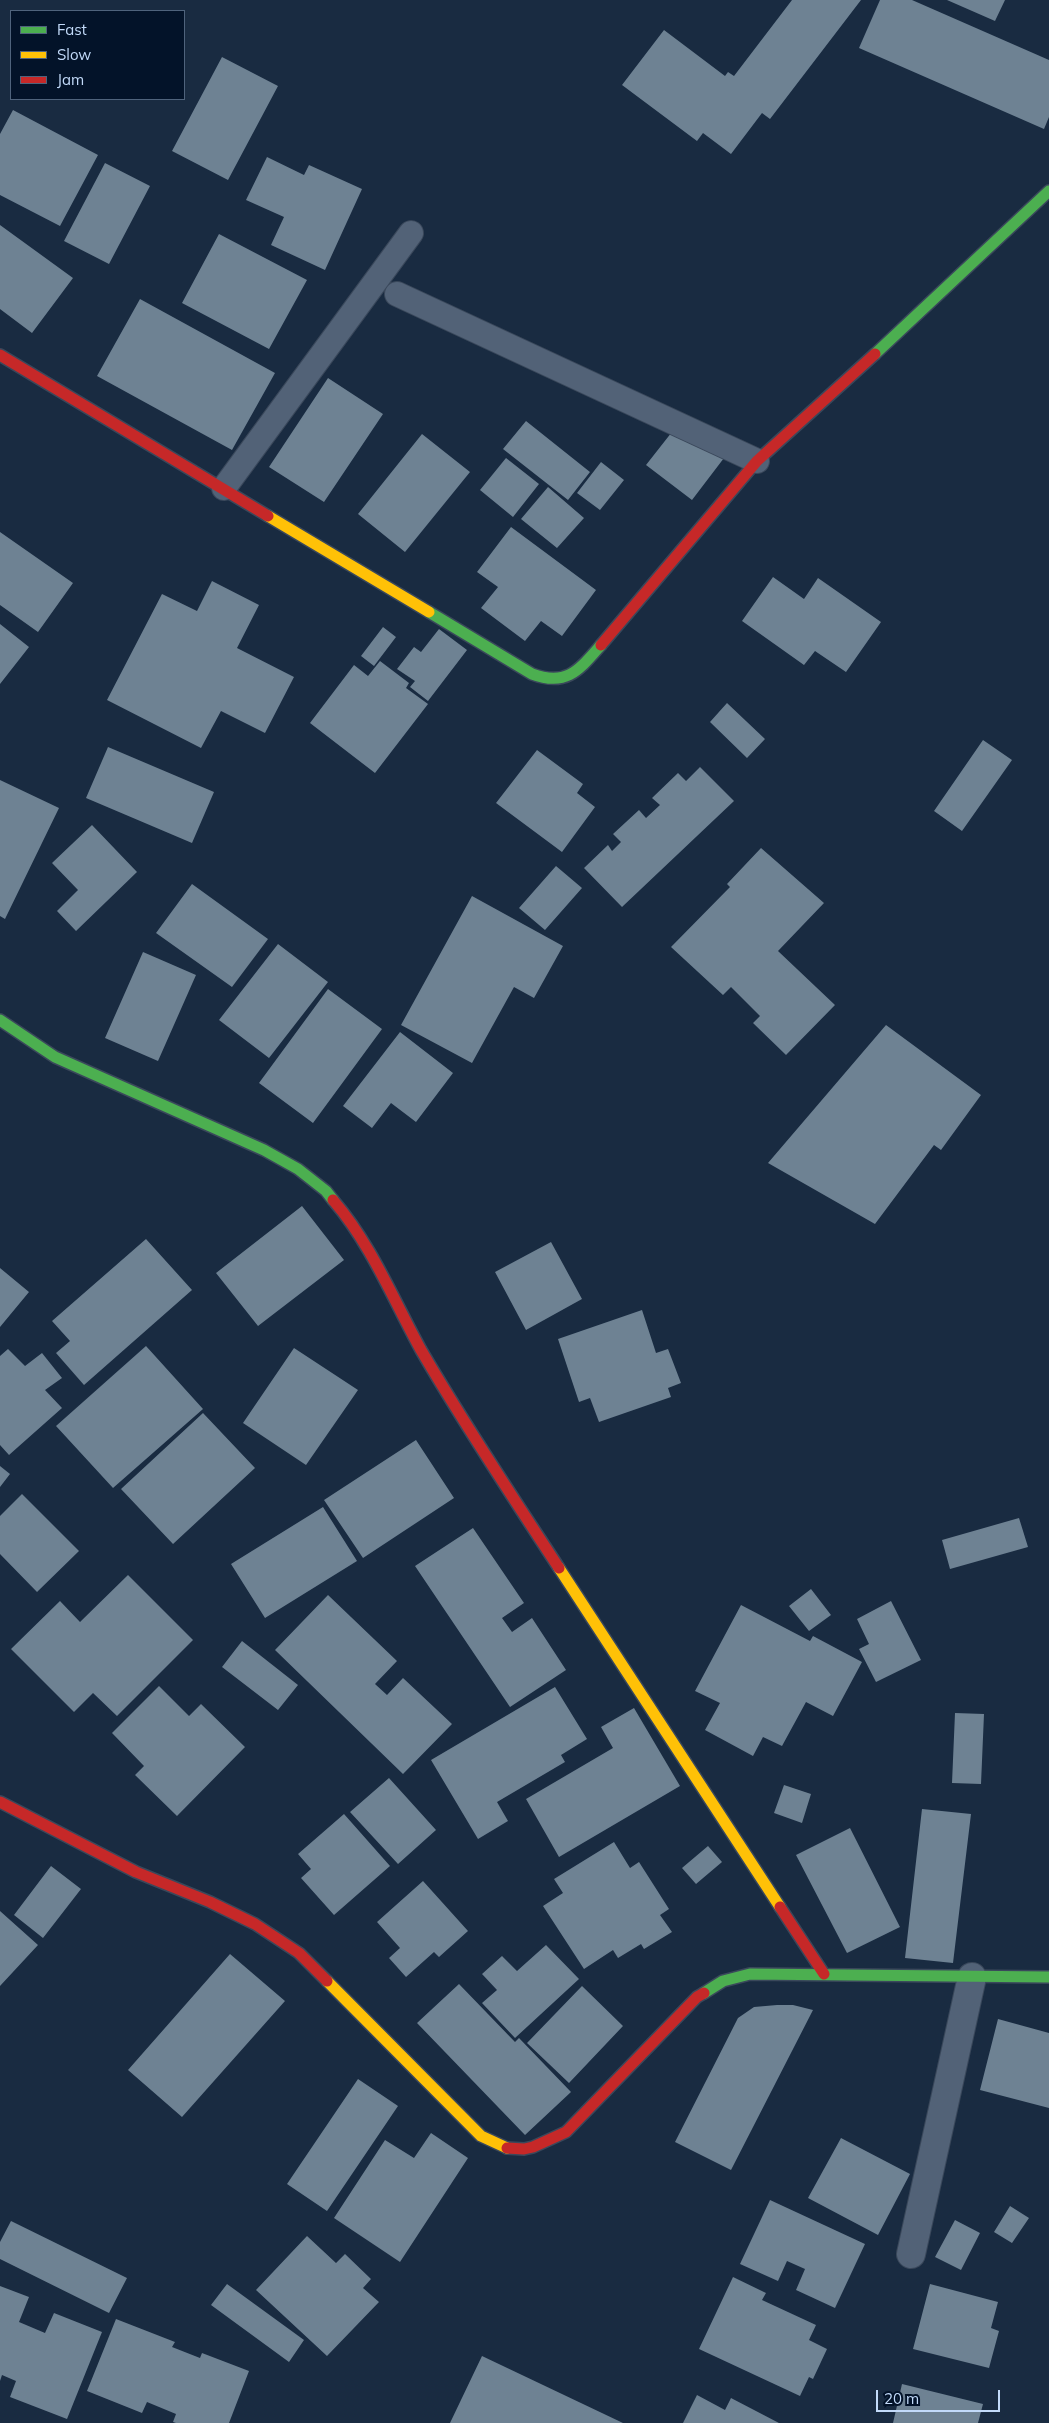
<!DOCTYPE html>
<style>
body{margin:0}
#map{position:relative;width:1049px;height:2423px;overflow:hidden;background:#192b41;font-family:Mulish,sans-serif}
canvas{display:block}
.legend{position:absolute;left:10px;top:10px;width:175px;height:90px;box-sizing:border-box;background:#031329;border:1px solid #4f637c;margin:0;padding:6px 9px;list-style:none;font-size:15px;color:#c2daf9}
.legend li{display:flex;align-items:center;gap:10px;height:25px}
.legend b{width:25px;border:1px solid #4f637c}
.scale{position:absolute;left:876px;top:2390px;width:124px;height:22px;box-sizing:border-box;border:2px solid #c2daf9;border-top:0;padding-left:6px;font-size:15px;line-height:18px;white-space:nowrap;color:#c2daf9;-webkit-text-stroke:4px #031329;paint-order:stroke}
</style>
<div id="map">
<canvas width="1049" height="2423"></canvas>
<ul class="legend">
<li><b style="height:6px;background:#4caf50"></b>Fast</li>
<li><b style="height:6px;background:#ffc107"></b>Slow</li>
<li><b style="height:6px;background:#c62828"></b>Jam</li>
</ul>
<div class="scale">20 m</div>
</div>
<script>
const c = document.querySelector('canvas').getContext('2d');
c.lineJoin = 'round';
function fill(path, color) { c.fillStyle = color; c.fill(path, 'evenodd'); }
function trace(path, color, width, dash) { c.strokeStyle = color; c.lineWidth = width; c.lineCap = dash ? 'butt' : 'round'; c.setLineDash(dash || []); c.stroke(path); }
const building = new Path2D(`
 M792 0H861L770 119 762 113 731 154 703 133 697 141 622 85 664 30 725 76 728 72 734 76Z
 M880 0H912L1049 60V117L1044 129 859 48Z
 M947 0H1005L995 21Z
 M222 57 278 86 228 180 172 151Z
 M13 110 98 155 60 226 0 195V134Z
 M267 157 304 175 309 165 362 189 325 270 271 245 284 217 246 200Z
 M105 163 150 186 109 264 64 241Z
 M0 225 73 278 32 333 0 309Z
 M219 234 307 280 269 349 182 303Z
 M140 299 275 373 232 450 97 376Z
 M328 378 383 414 324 502 269 467Z
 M526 421 590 472 568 500 503 449Z
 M679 423 724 458 692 500 646 465Z
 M422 434 470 472 405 552 358 514Z
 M506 458 539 484 513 517 480 490Z
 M601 462 624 480 600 510 577 493Z
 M548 487 584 518 557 548 521 519Z
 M511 527 596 590 562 636 541 621 525 641 481 608 498 587 477 572Z
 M0 532 73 583 38 632 0 605Z
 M773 577 804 599 818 578 881 622 846 672 815 651 804 665 742 621Z
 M212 581 259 605 237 648 294 677 265 733 221 711 201 748 107 700 162 594 197 611Z
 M0 624 29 647 0 684Z
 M383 627 396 637 374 666 361 656Z
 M439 629 467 650 428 701 410 687 415 681 397 669 414 647 421 652Z
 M380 661 409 683 406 688 428 704 375 773 310 723 354 665 368 676Z
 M727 703 765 739 747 758 710 722Z
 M983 740 1012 760 962 831 934 811Z
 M108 747 214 792 192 843 86 798Z
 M537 750 583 784 577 793 595 807 562 852 496 803Z
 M700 767 734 801 622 907 584 868 608 845 612 851 621 842 613 834 639 810 646 818 660 805 652 798 678 773 686 781Z
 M0 780 59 808 5 919 0 916Z
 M92 825 137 872 76 931 57 911 78 890 52 863Z
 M761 848 824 903 778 951 835 1005 786 1055 753 1023 760 1016 731 987 723 995 671 947 730 887 727 884Z
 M556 866 582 888 545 930 519 908Z
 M192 884 268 939 232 987 156 933Z
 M472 896 563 946 534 998 514 987 472 1063 401 1025Z
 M278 944 328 982 269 1058 219 1020Z
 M143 952 196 975 158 1061 105 1038Z
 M328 989 382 1029 313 1123 259 1083Z
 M886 1025 981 1095 941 1150 934 1145 875 1224 768 1163Z
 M400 1032 453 1073 416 1122 391 1103 372 1128 343 1106Z
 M302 1206 344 1260 258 1326 216 1273Z
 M146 1239 192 1290 84 1385 56 1353 70 1341 52 1321Z
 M551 1242 582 1299 526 1330 495 1272Z
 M0 1268 29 1292 0 1327Z
 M642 1310 656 1353 668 1349 681 1383 668 1388 671 1397 599 1422 590 1398 579 1402 558 1339Z
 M146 1346 203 1409 113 1488 56 1426Z
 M294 1348 358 1390 306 1465 243 1423Z
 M8 1349 25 1366 42 1353 62 1378 45 1390 62 1408 9 1455 0 1445V1356Z
 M203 1413 255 1468 173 1544 121 1489Z
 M416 1440 454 1498 363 1558 324 1500Z
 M0 1466 10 1474 0 1487Z
 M22 1494 79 1551 37 1592 0 1554V1516Z
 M323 1507 357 1561 265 1618 231 1564Z
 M1019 1518 1028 1547 950 1569 942 1540Z
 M473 1528 524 1603 502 1618 512 1632 532 1618 566 1670 510 1707 415 1566Z
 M128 1575 193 1640 117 1716 93 1693 74 1712 11 1649 60 1601 80 1622Z
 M811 1589 831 1615 809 1631 789 1606Z
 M328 1595 397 1661 375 1684 387 1695 403 1678 452 1724 403 1774 275 1650Z
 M891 1601 921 1660 876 1682 859 1649 869 1644 857 1619Z
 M741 1605 810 1641 813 1636 862 1662 833 1716 806 1702 782 1746 763 1737 753 1756 705 1730 720 1703 695 1691Z
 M242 1641 298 1685 278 1710 222 1667Z
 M159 1686 189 1716 201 1704 245 1747 177 1816 135 1775 144 1766 112 1733Z
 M555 1687 587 1739 561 1755 565 1762 497 1802 508 1821 478 1839 431 1760Z
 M634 1708 680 1786 559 1857 526 1799 613 1748 601 1727Z
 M955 1713 984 1714 981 1784 952 1783Z
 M389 1778 436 1830 398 1864 350 1812Z
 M784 1785 811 1794 802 1823 774 1813Z
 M922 1809 971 1814 953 1963 905 1958Z
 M344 1814 390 1866 334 1915 301 1878 311 1869 298 1854Z
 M850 1828 900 1927 847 1953 796 1855Z
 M614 1842 630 1868 639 1862 669 1909 660 1915 672 1932 644 1949 641 1944 618 1958 613 1950 584 1969 543 1906 563 1893 554 1879Z
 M708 1846 722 1862 696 1884 682 1868Z
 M51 1866 81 1889 43 1938 14 1915Z
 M423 1881 468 1931 439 1957 434 1952 406 1977 389 1958 400 1948 377 1922Z
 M0 1911 38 1945 0 1986Z
 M546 1945 579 1979 515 2038 482 2003 497 1990 482 1974 502 1956 517 1971Z
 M230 1954 285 2001 182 2117 128 2070Z
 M459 1984 515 2042 519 2038 571 2092 525 2135 417 2023Z
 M582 1986 623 2026 569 2083 527 2043Z
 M777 2005H793L813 2010 731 2170 675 2142 738 2018 754 2007Z
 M998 2019 1049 2033V2108L980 2090Z
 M358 2079 398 2106 327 2211 287 2184Z
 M431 2133 468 2158 400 2262 334 2218 385 2140 414 2158Z
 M841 2138 910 2174 878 2235 808 2198Z
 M770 2200 865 2244 835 2308 796 2290 805 2269 787 2261 778 2281 740 2264Z
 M1010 2206 1029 2218 1012 2243 994 2232Z
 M955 2220 980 2233 961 2270 935 2257Z
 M11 2221 127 2278 109 2313 0 2259V2242Z
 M307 2236 336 2263 345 2254 371 2279 363 2288 379 2302 327 2356 256 2290Z
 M733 2277 766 2293 762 2300 816 2325 809 2340 827 2349 813 2379 809 2377 800 2396 699 2349Z
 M227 2284 304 2340 289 2362 211 2305Z
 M930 2284 998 2302 991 2328 999 2331 989 2368 913 2349Z
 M0 2286 29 2297 19 2322 45 2333 54 2313 102 2332 67 2419 10 2397 16 2381 2 2375 0 2381Z
 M116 2319 175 2342 172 2347 200 2358 202 2353 249 2371 229 2423H176L173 2422 176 2414 147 2402 142 2413 87 2391Z
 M482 2356 623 2423H450Z
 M902 2384 983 2404 978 2423H893Z
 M697 2395 725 2410 731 2398 779 2423H683Z`);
const lane = new Path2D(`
 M397 294 757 461
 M224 488 411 233`);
const street = new Path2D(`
 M911 2254 972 1977`);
const fast = new Path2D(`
 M875 354 1049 191
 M429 612 532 674C567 687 579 670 601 645
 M0 1020 55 1057 264 1150 298 1169 326 1191 333 1200
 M704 1993 723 1981 750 1974 1049 1977`);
const slow = new Path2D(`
 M268 516 429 612
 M559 1568 780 1907
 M327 1981 481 2136 507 2148`);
const jam = new Path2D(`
 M0 355 268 516
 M601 645 757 461 875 354
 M333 1200C371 1244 393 1299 421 1350 464 1424 512 1496 559 1568
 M0 1802 136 1872 210 1902 255 1924 299 1953 327 1981
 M780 1907 824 1974
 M507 2148 524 2149 533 2147 566 2132 697 1997 704 1993`);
fill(building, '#6e8293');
trace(lane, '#3a485b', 26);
trace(street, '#3a485b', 30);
trace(fast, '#3a485b', 14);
trace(slow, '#3a485b', 14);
trace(jam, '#3a485b', 14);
trace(lane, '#526277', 24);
trace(street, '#526277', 28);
trace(fast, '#4caf50', 11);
trace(slow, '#ffc107', 11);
trace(jam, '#c62828', 11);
</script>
